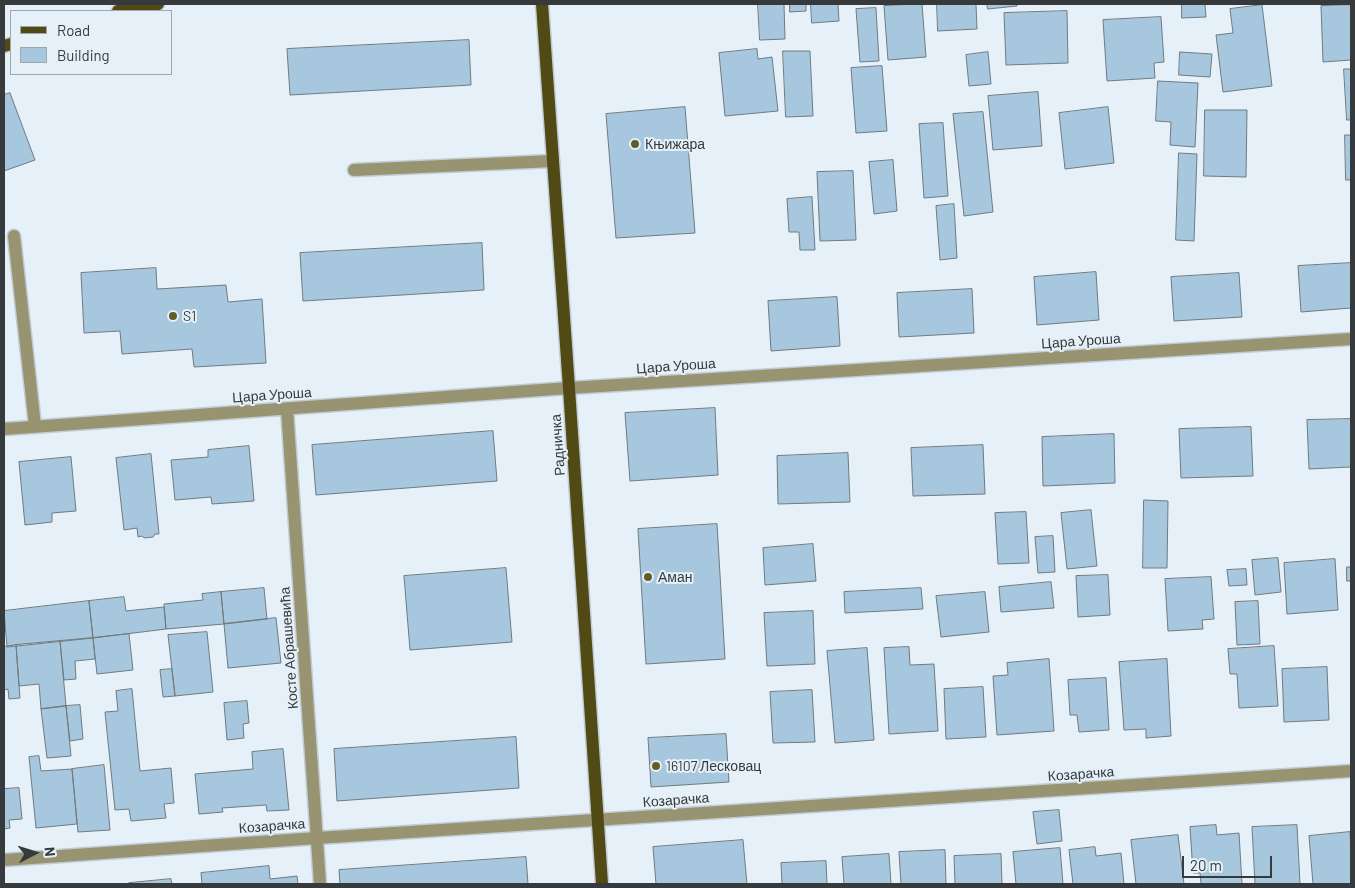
<!DOCTYPE html>
<meta charset="utf-8">
<style>
body{margin:0}
#map{position:relative;width:1355px;height:888px;overflow:hidden;background:#e5f0f8;font-family:Barlow,sans-serif}
canvas{display:block}
.frame{position:absolute;inset:0;border:5px solid #363a3d;pointer-events:none}
.legend{position:absolute;left:10px;top:10px;width:162px;height:65px;box-sizing:border-box;background:#e5f0f8;border:1px solid #9fa7ad;margin:0;padding:6px 9px;list-style:none;font-size:15px;color:#363a3d}
.legend li{display:flex;align-items:center;gap:10px;height:25px}
.legend b{width:25px;border:1px solid #9fa7ad}
.north{position:absolute;left:10px;top:828px;width:50px;height:50px;-webkit-text-stroke:4px #e5f0f8;paint-order:stroke;rotate:85deg;font-size:14px;font-weight:700;line-height:20px;text-align:center;color:#363a3d}
.north::after{content:'';display:block;margin:auto;width:18px;height:22px;background:#363a3d;clip-path:polygon(50% 0,100% 100%,50% 72%,0 100%)}
.scale{position:absolute;left:1182px;top:856px;width:90px;height:22px;box-sizing:border-box;border:2px solid #363a3d;border-top:0;padding-left:6px;font-size:15px;line-height:18px;white-space:nowrap;color:#363a3d;-webkit-text-stroke:4px #e5f0f8;paint-order:stroke}
</style>
<div id="map">
<canvas width="1355" height="888"></canvas>
<div class="frame"></div>
<ul class="legend">
<li><b style="height:6px;background:#514a15"></b>Road</li>
<li><b style="height:14px;background:#a6c7dd"></b>Building</li>
</ul>
<div class="north">N</div>
<div class="scale">20 m</div>
</div>
<script>
const c = document.querySelector('canvas').getContext('2d');
c.lineJoin = 'round';
function fill(path, color) { c.fillStyle = color; c.fill(path, 'evenodd'); }
function trace(path, color, width, dash) { c.strokeStyle = color; c.lineWidth = width; c.lineCap = dash ? 'butt' : 'round'; c.setLineDash(dash || []); c.stroke(path); }
function write(font, color, halo, rows, align = 'center') {
  c.font = font + ' Barlow,sans-serif'; c.lineWidth = 4; c.setLineDash([]); c.textBaseline = 'middle'; c.strokeStyle = halo; c.fillStyle = color; for (const [text, x, y, turn = 0] of rows) {
    c.save(); c.translate(x, y); c.rotate((+turn || 0) * Math.PI / 180); c.textAlign = isNaN(turn) ? turn : align; if (halo) c.strokeText(text, 0, 0); c.fillText(text, 0, 0); c.restore();
  }
}
const building = new Path2D(`
 M758 4H784L785 39 760 40Z
 M790 4H806V11L790 12Z
 M811 4H838L839 21 812 23Z
 M922 4 926 57 888 60 884 6Z
 M937 4H976L977 29 938 31Z
 M987 4H1017V6L988 9Z
 M1182 4H1205L1206 17 1182 18Z
 M1262 5 1272 86 1223 92 1216 35 1233 33 1230 9Z
 M1351 5V60L1323 62 1321 6Z
 M876 8 879 61 860 62 856 9Z
 M1067 11 1068 63 1006 65 1004 13Z
 M1161 17 1164 62 1154 63 1155 78 1107 81 1103 20Z
 M469 40 471 85 290 95 287 49Z
 M757 49 758 59 772 57 778 111 725 116 719 53Z
 M783 51H810L813 116 786 117Z
 M988 52 991 84 969 86 966 55Z
 M1180 52 1212 54 1210 77 1179 75Z
 M882 66 887 131 856 133 851 68Z
 M1344 69H1351V120H1347Z
 M1158 81 1198 83 1195 147 1170 145 1171 122 1156 121Z
 M1038 92 1042 146 993 150 988 96Z
 M10 93 35 160 4 171V95Z
 M685 107 695 233 616 238 606 114Z
 M1108 107 1114 163 1065 169 1059 113Z
 M1205 110H1247L1246 177 1204 176Z
 M983 112 993 212 964 216 953 114Z
 M943 123 948 196 924 198 919 124Z
 M1345 135H1351V180H1346Z
 M1179 153 1197 154 1194 241 1176 240Z
 M893 160 897 211 874 214 869 162Z
 M853 171 856 240 820 241 817 172Z
 M812 197 815 250H800L799 232H789L787 199Z
 M954 204 957 258 940 260 936 206Z
 M482 243 484 290 303 301 300 253Z
 M1351 263V308L1301 312 1298 266Z
 M156 268 157 289 226 285 228 302 262 299 266 363 194 367 192 349 122 354 120 331 84 333 81 273Z
 M1096 272 1099 320 1037 325 1034 277Z
 M1239 273 1242 317 1174 321 1171 277Z
 M972 289 974 333 899 337 897 293Z
 M837 297 840 346 771 351 768 301Z
 M715 408 718 475 630 481 625 413Z
 M1351 419V467L1309 469 1307 420Z
 M1251 427 1253 476 1181 478 1179 429Z
 M493 431 497 481 316 495 312 445Z
 M1114 434 1115 483 1043 486 1042 437Z
 M983 445 985 494 913 496 911 448Z
 M249 446 254 501 212 504 211 497 175 500 171 460 208 457V450Z
 M848 453 850 502 778 504 777 456Z
 M151 454 159 534H155L153 537 144 538 142 536 138 537 137 528 124 530 116 458Z
 M71 457 76 511 52 513V522L25 525 19 462Z
 M1144 500 1168 501 1167 568H1143Z
 M1091 510 1097 566 1067 569 1061 513Z
 M1026 512 1029 563 998 564 995 513Z
 M717 524 725 659 646 664 638 529Z
 M1053 536 1055 572 1038 573 1035 537Z
 M813 544 816 581 765 585 763 548Z
 M1278 558 1281 592 1255 595 1252 560Z
 M1335 559 1338 610 1287 614 1284 563Z
 M1347 567H1351V581H1347Z
 M506 568 512 642 410 650 404 576Z
 M1246 569 1247 585 1229 586 1227 570Z
 M1108 575 1110 615 1078 617 1076 576Z
 M1211 577 1214 619 1202 620 1203 629 1168 631 1165 579Z
 M1051 582 1054 608 1001 612 999 587Z
 M264 588 267 619 224 624 221 592Z
 M921 588 923 609 845 613 844 592Z
 M221 592 224 624 166 629 164 604 203 600 202 594Z
 M985 592 989 632 941 637 936 596Z
 M124 597 126 611 164 607 166 629 93 638 89 601Z
 M89 601 93 638 7 647 4 611Z
 M1258 601 1260 644 1237 645 1235 602Z
 M813 611 815 664 767 666 764 613Z
 M276 618 281 663 228 668 224 624Z
 M207 632 213 692 175 696 168 635Z
 M129 634 133 670 97 674 93 638Z
 M93 638 95 659 75 661 76 679 64 680 60 641Z
 M60 641 66 706 41 709 39 684 19 686 16 645Z
 M16 645 20 698 9 699 8 689 4 690V647Z
 M1274 646 1278 706 1239 708 1237 674H1230L1228 649Z
 M909 647 910 665 934 664 938 731 889 734 884 648Z
 M867 648 874 740 835 743 827 651Z
 M1049 659 1054 731 997 735 993 676 1008 675 1007 663Z
 M1167 659 1171 736 1146 738V729L1124 730 1119 662Z
 M1327 667 1329 720 1284 722 1282 669Z
 M172 669 175 696 163 697 160 670Z
 M1106 678 1109 730 1079 732 1077 715H1070L1068 680Z
 M983 687 986 737 946 739 944 689Z
 M132 689 140 771 171 768 174 803 164 804 166 818 131 821 129 809 115 810 105 712 118 711 116 691Z
 M812 690 815 742 773 743 770 692Z
 M247 701 249 723 243 724 244 738 227 740 224 703Z
 M80 705 83 739 70 741 66 706Z
 M66 706 71 756 47 758 41 709Z
 M726 734 729 782 651 787 648 738Z
 M516 737 519 788 337 801 334 749Z
 M283 749 289 810 267 811 266 805 222 808 223 812 199 814 195 774 253 769 252 752Z
 M39 756 41 771 72 769 77 824 36 828 29 757Z
 M104 765 110 830 78 832 72 769Z
 M19 788 22 819 9 820 10 828 4 829V789Z
 M1059 810 1062 841 1037 844 1033 812Z
 M1216 825 1217 835 1239 833 1242 884H1201L1200 873H1193L1190 827Z
 M1297 825 1300 884H1255L1252 827Z
 M1350 832 1351 852V884H1313L1309 836Z
 M1178 835 1184 884H1136L1131 840Z
 M743 840 747 884H656L653 847Z
 M1095 847 1096 856 1121 853 1124 884H1073L1069 850Z
 M1060 848 1063 884H1016L1013 852Z
 M945 850 946 884H901L899 852Z
 M889 854 891 884H844L842 857Z
 M1001 854 1002 884H955L954 856Z
 M526 857 528 884H340L339 870Z
 M826 861 827 884H782L781 863Z
 M269 866 270 879 297 876 298 884H202L201 873Z
 M171 879 172 884H130L129 883Z`);
const minor = new Path2D(`
 M354 170 553 161
 M14 236 35 426
 M287 409 320 884
 M4 429 569 388 1351 339
 M4 860 317 838 1351 771`);
const major = new Path2D(`
 M542 4 569 388 602 884
 M118 11 158 4
 M4 46 11 44`);
const markers = [
 [635,144,5,"#625c29"],
 [173,316,5,"#625c29"],
 [648,577,5,"#625c29"],
 [656,766,5,"#625c29"]
];
const poiNames = [
 ["Књижара",645,144],
 ["S1",183,316],
 ["Аман",658,577],
 ["16107 Лесковац",666,766]
];
const streetNames = [
 ["Цара Уроша",1081,341,-4],
 ["Цара Уроша",676,366,-4],
 ["Цара Уроша",272,395,-4],
 ["Радничка",558,445,-94],
 ["Косте Абрашевића",289,648,-94],
 ["Козарачка",1081,774,-4],
 ["Козарачка",676,800,-4],
 ["Козарачка",272,826,-4]
];
fill(building, '#a6c7dd');
trace(building, '#707a80', 1);
trace(minor, '#c2ccd3', 15);
trace(major, '#c2ccd3', 15);
trace(minor, '#989472', 12);
trace(major, '#514a15', 12);
for (const [x, y, r, color] of markers) { const dot = new Path2D(); dot.arc(x, y, r, 0, 2 * Math.PI); c.fillStyle = color; c.fill(dot); trace(dot, '#e5f0f8', 2); }
write('14px', '#363a3d', '#e5f0f8', poiNames, 'left');
write('14px', '#363a3d', '#e5f0f8', streetNames);
</script>
